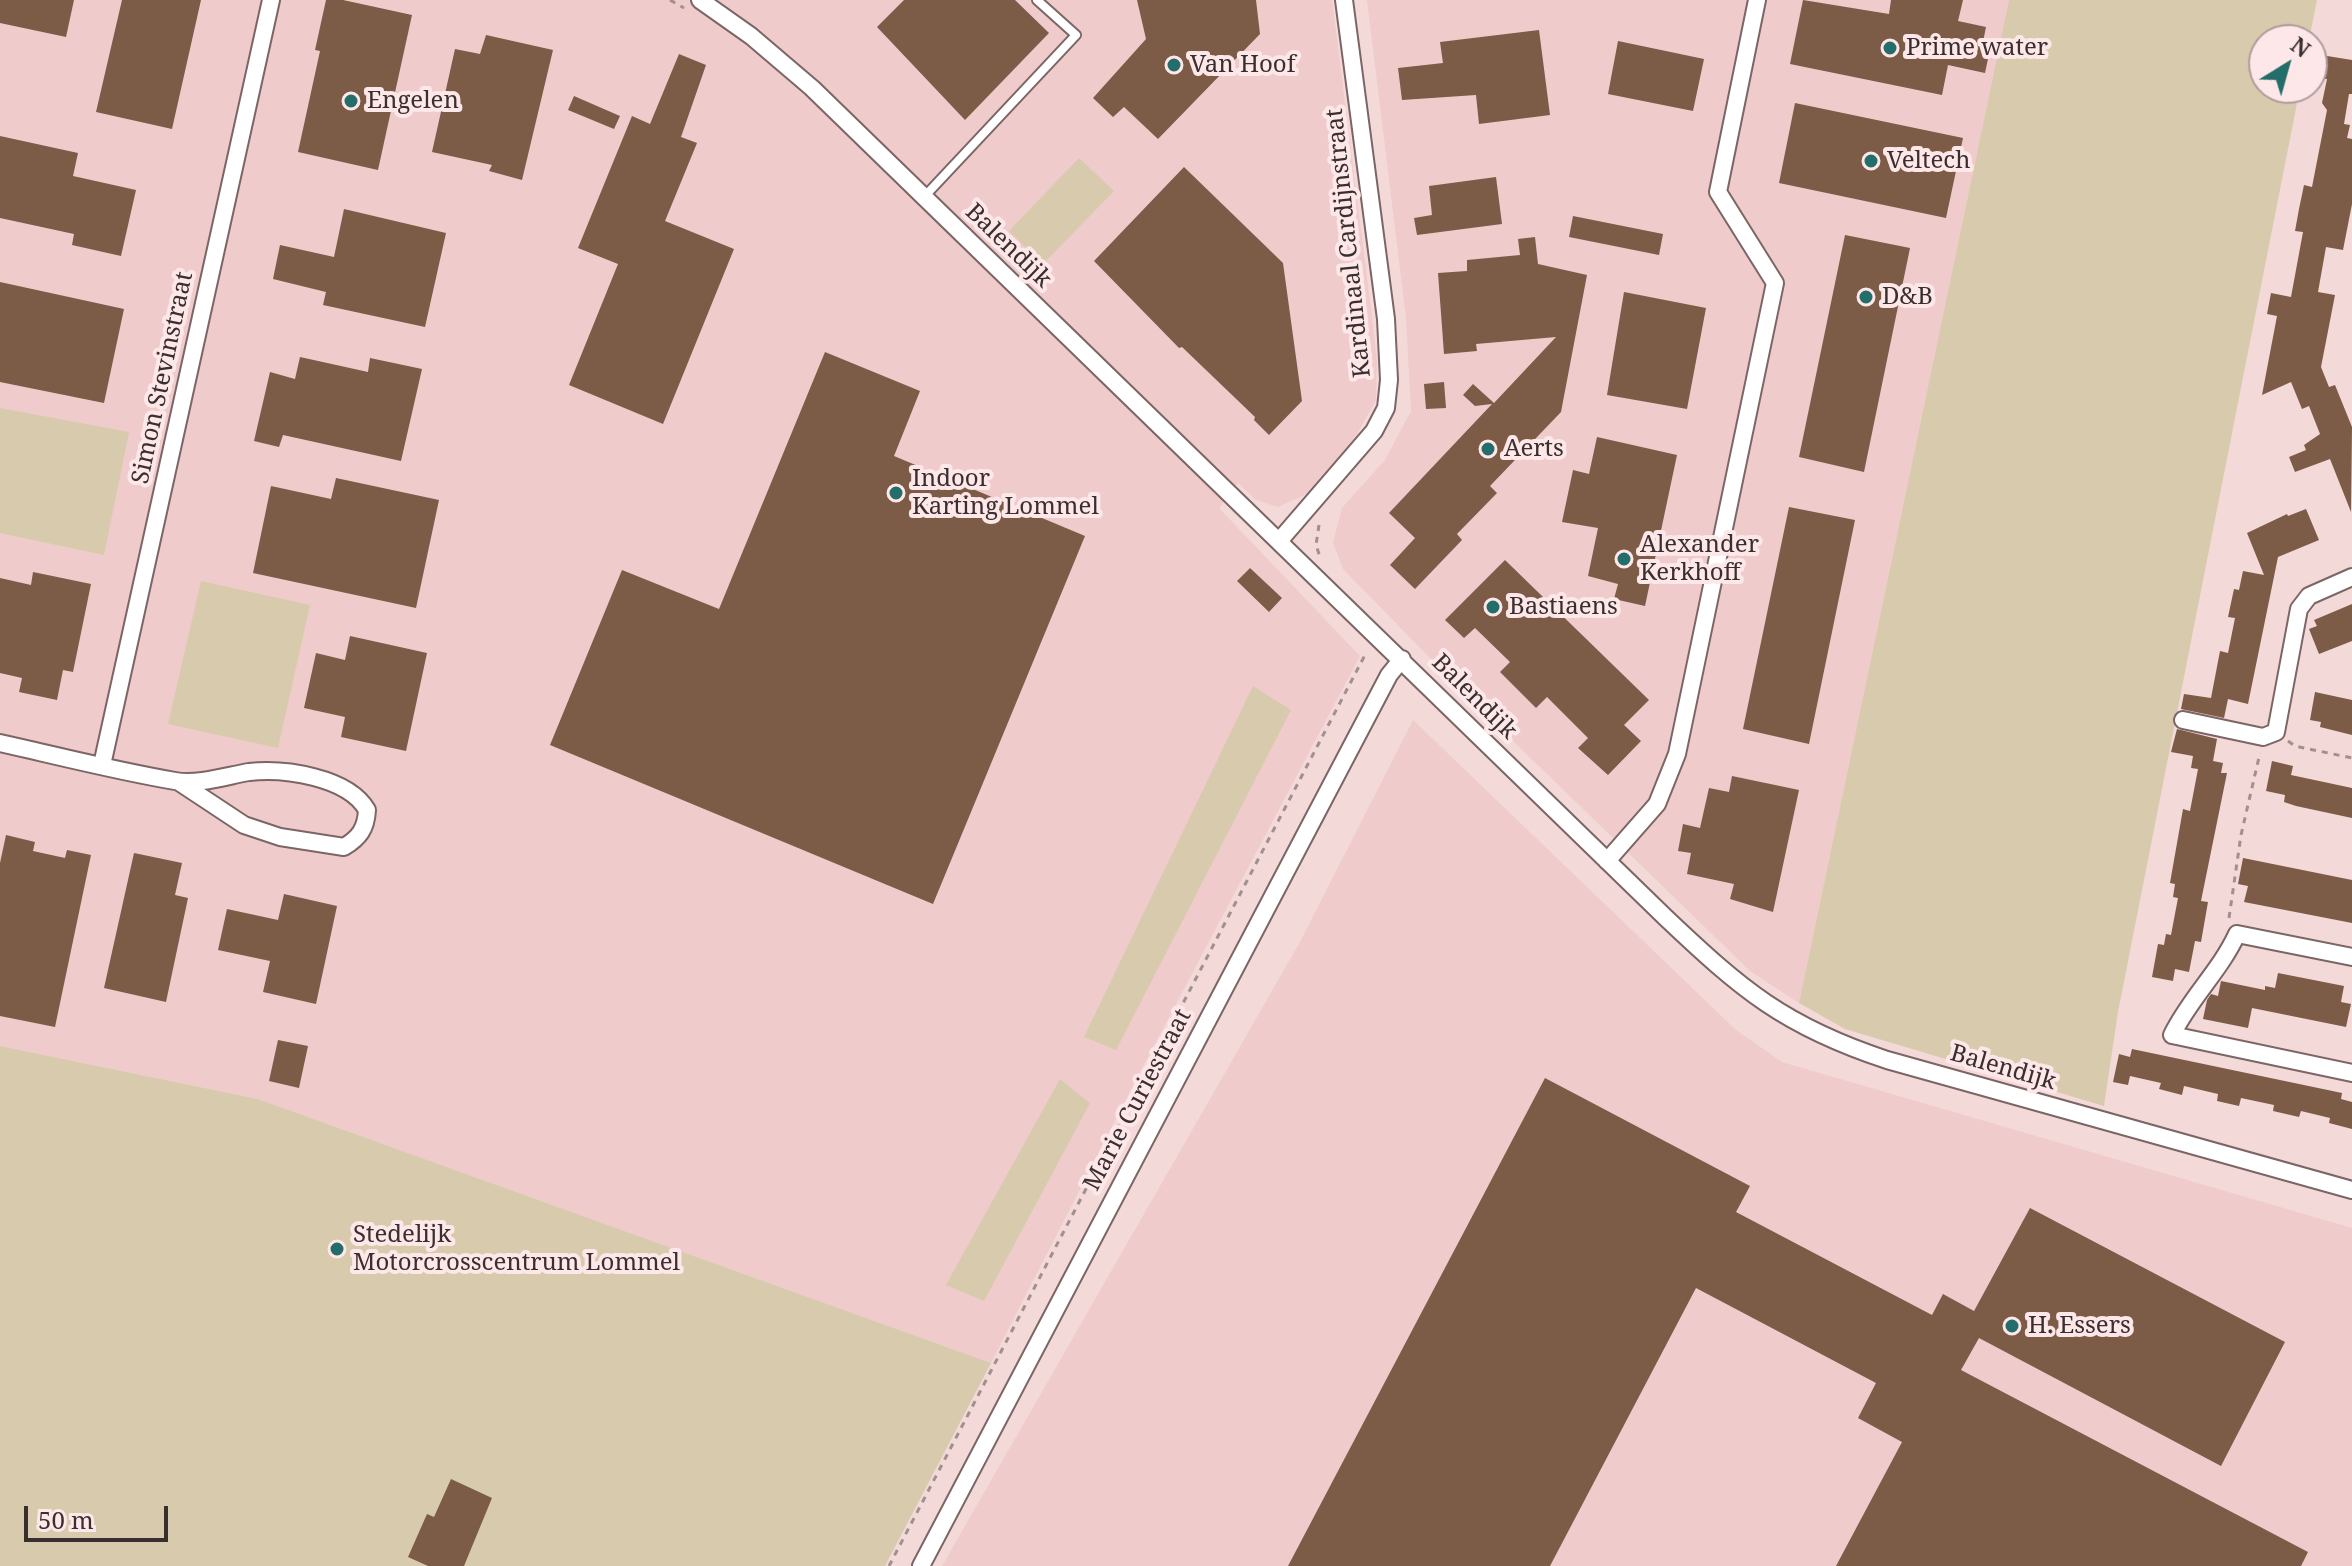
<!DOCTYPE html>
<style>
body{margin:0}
#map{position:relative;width:2352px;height:1566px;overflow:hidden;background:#f4d9d9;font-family:"Noto Serif",serif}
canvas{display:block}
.north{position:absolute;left:2248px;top:24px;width:80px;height:80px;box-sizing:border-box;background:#fee7e8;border:2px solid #af9d9e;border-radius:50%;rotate:37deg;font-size:22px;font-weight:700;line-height:32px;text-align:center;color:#392f2f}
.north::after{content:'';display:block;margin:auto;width:28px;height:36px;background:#236e6a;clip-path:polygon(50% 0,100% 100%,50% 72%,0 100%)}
.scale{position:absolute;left:24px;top:1506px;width:144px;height:36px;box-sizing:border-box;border:4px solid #392f2f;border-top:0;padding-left:10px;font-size:24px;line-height:28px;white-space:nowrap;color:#392f2f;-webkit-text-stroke:6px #fee7e8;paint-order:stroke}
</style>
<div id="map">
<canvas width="2352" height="1566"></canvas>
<div class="north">N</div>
<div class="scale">50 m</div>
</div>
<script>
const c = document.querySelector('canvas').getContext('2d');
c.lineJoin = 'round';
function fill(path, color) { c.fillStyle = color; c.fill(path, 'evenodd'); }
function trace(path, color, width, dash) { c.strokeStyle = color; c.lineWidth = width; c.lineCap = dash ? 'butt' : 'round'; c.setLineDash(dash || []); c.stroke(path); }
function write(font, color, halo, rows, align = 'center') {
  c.font = font + ' "Noto Serif",serif'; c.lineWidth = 8; c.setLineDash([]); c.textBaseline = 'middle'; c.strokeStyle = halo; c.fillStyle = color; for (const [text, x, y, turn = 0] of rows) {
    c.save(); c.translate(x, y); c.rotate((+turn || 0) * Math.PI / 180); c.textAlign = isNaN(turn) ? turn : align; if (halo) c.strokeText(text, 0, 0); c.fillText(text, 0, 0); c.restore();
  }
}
const built = new Path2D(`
 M0 0H1332L1372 317 1377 361 1376 400 1344 457 1311 492 1278 507 1256 500 1238 483 1219 508 1360 656 1139 1074 991 1363 258 1099 0 1046Z
 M1367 0H2009L1799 1003 1750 971 1478 707 1343 569 1333 542 1342 508 1385 460 1411 411 1406 318Z
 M1413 720 1736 1030 1782 1062 2352 1228V1566H942L1300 942Z`);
const green = new Path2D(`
 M2009 0H2317L2309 40H2264V88H2300L2118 1012 2104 1106 1845 1029 1799 1003Z
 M1079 158 1114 191 1043 264 1009 231Z
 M0 408 129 432 104 555 0 533Z
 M201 581 310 605 278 748 168 724Z
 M1253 686 1291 710 1116 1050 1084 1037Z
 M0 1046 258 1099 991 1363 885 1566H0Z
 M1060 1079 1090 1103 984 1301 946 1285Z`);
const building = new Path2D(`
 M0 0H74L66 37 0 23Z
 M122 0H201L172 129 96 112Z
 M326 0H343L412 15 378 170 298 152 320 51 315 50Z
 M904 0H1015L1049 33 965 120 877 27Z
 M1137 0H1256L1260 34 1158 139 1124 107 1113 117 1093 98 1146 39Z
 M1803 0 1889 14 1891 0H1963L1958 21 1986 27 1982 47 1990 49 1985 73 1948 65 1942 95 1790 64Z
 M1539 30 1550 115 1479 124 1476 95 1402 100 1398 68 1443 63 1440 42Z
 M486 35 553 50 522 180 489 171 492 165 432 152 455 49 480 54Z
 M1618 41 1704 59 1693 111 1608 94Z
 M679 54 706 65 681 137 697 143 665 221 734 249 663 424 569 385 618 264 578 248 632 116 650 124Z
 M2321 55 2352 60V94H2349L2344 124 2350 125 2347 138 2352 139V204L2343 250 2326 247 2318 292 2335 295 2321 367 2329 387 2335 385 2352 427 2351 512 2330 459 2295 472 2289 457 2306 450 2304 445 2320 434 2309 406 2302 409 2291 382 2262 395 2277 316 2267 314 2271 293 2291 297 2303 232 2295 231 2299 209 2304 185 2312 187 2327 110 2322 103 2327 79 2317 78Z
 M574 96 620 116 614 129 568 110Z
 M1795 103 1963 138 1946 218 1779 183Z
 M0 136 78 153 73 176 136 190 121 256 72 245 74 234 0 218Z
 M1184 167 1283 263 1302 401 1269 435 1254 420 1255 417 1182 347 1179 348 1094 261Z
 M1496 177 1502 224 1417 235 1414 218 1432 215 1429 186Z
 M344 209 446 233 425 327 323 305 326 292 273 279 280 245 334 257Z
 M1573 216 1663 234 1659 255 1569 237Z
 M1845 235 1910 248 1864 472 1799 457Z
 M1535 237 1538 264 1587 275 1561 412 1490 486 1497 493 1457 534 1462 540 1415 589 1390 565 1415 538 1389 513 1492 404 1475 406 1463 395 1473 384 1494 403 1556 337 1476 344 1477 351 1444 354 1438 273 1467 271V260L1520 255 1518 239Z
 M0 282 124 309 104 403 0 382Z
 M1624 292 1706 308 1687 409 1607 395Z
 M825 352 920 391 894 456 1085 536 933 904 550 745 622 570 719 609Z
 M300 357 368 372 370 358 422 369 401 461 283 435 279 447 254 441 270 372 295 379Z
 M1444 382 1446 408 1426 409 1424 384Z
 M1597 437 1677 455 1645 606 1614 599 1618 584 1588 576 1598 528 1562 522 1573 470 1589 474Z
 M336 478 439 500 416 608 253 573 271 486 331 499Z
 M1789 507 1855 520 1809 744 1743 729Z
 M2306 509 2319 540 2278 557 2248 704 2228 699 2224 718 2181 709 2184 694 2211 698 2220 651 2228 653 2235 618 2228 617 2234 589 2239 590 2243 571 2264 575 2247 533 2287 514 2288 516Z
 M1505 560 1649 700 1624 725 1641 741 1608 775 1578 748 1588 738 1547 697 1536 708 1500 672 1510 662 1475 628 1464 638 1445 620Z
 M1250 568 1282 598 1269 612 1237 581Z
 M33 572 91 584 73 672 63 670 57 700 19 692 22 678 0 673V578L31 585Z
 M2352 604V641L2319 654 2309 629 2317 626 2314 620Z
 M350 636 427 653 406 751 341 737 345 717 304 708 316 653 345 660Z
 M2315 692 2352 700V735L2320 727 2321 722 2310 720Z
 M2177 729 2217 739 2213 761 2223 763 2221 773H2227L2201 901 2208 902 2201 942 2195 941 2189 972 2175 969 2173 981 2152 977 2158 944 2164 945 2166 934 2171 935 2178 898 2173 897 2175 884 2170 883 2183 809 2190 811 2198 769 2191 768 2193 756 2171 752Z
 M2272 761 2293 766 2291 775 2352 788V818L2296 806 2284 802 2285 795 2266 791Z
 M1732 776 1799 790 1773 912 1730 899 1734 884 1687 874 1691 853 1678 851 1683 824 1700 828 1709 788 1729 792Z
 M6 835 35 842 33 851 65 858 67 850 91 855 55 1027 0 1016V863Z
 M134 853 182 863 175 895 188 898 166 1002 104 988Z
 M2243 858 2352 880V923L2244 902 2248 886 2238 884Z
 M284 894 337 906 316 1004 263 992 270 961 218 950 227 909 278 920Z
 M2278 973 2344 986 2341 1002 2351 1004 2346 1027 2252 1008 2248 1028 2203 1019 2207 1000 2211 994 2218 996 2221 981 2265 990V986L2275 988Z
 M278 1040 308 1046 299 1088 269 1081Z
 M2132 1049 2342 1093 2341 1099 2352 1102V1129L2329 1123 2330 1118 2301 1111 2299 1117 2273 1111 2274 1105 2241 1098 2239 1106 2217 1101 2218 1094 2184 1086 2182 1095 2159 1089 2161 1083 2130 1076 2128 1085 2113 1082 2119 1054 2130 1057Z
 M1545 1078 1750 1186 1736 1212 1932 1315 1943 1294 1974 1311 2030 1208 2285 1342 2221 1466 1979 1338 1961 1370 2308 1552 2301 1566H1836L1902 1442 1858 1418 1876 1383 1696 1288 1550 1566H1288Z
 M451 1479 492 1498 464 1566H428L408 1557 427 1514 434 1517Z`);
const path = new Path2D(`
 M670 0 684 8
 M1319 525 1316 545 1320 557
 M2288 741 2295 746 2352 758
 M2229 918 2241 835 2260 753
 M889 1566 1366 653`);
const service = new Path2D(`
 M924 197 1076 35 1037 0`);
const minor = new Path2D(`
 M700 0 751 36 812 88 1665 917C1742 990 1784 1026 1887 1060L2352 1190
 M1280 540 1374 431 1386 408 1389 380 1386 319 1344 0
 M2183 720 2263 737 2276 732 2299 609 2309 596 2352 577
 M0 743C58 756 116 771 175 781 198 785 226 776 249 772 284 768 348 777 367 810 366 829 359 838 344 847L280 837 244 825 179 782
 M102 765 271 0
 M1607 861 1657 804 1677 754 1775 283 1718 192 1757 0
 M2352 957 2237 934C2220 971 2190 998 2172 1035L2352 1073
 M921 1566 1389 675 1402 659`);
const markers = [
 [1890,48,8,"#236e6a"],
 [1174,65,8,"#236e6a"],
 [351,101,8,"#236e6a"],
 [1871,161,8,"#236e6a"],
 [1866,297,8,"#236e6a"],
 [1488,449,8,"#236e6a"],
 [896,493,8,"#236e6a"],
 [1624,559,8,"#236e6a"],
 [1493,607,8,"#236e6a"],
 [337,1249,8,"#236e6a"],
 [2012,1326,8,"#236e6a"]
];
const poiNames = [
 ["Prime water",1906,48],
 ["Van Hoof",1190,65],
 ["Engelen",367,101],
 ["Veltech",1887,161],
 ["D&B",1882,297],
 ["Aerts",1504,449],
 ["Indoor",912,479],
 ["Karting Lommel",912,507],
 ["Alexander",1640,545],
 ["Kerkhoff",1640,573],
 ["Bastiaens",1509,607],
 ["Stedelijk",353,1235],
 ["Motorcrosscentrum Lommel",353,1263],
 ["H. Essers",2028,1326]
];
const streetNames = [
 ["Kardinaal Cardijnstraat",1349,243,-96],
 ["Balendijk",1008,246,44],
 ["Simon Stevinstraat",163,378,-78],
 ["Balendijk",1474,697,45],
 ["Balendijk",2003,1068,16],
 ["Marie Curiestraat",1138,1100,-62]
];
fill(built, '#efcbcc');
fill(green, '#d8caac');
fill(building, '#7c5b47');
trace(service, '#7c6565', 12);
trace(minor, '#7c6565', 20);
trace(path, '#a28f8f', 3, [6, 6]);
trace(service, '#fff', 8);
trace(minor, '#fff', 16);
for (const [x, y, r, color] of markers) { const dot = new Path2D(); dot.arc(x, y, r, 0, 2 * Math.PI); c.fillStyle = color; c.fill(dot); trace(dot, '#fee7e8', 3); }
write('24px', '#392f2f', '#fee7e8', poiNames, 'left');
write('24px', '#392f2f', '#fee7e8', streetNames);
</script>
